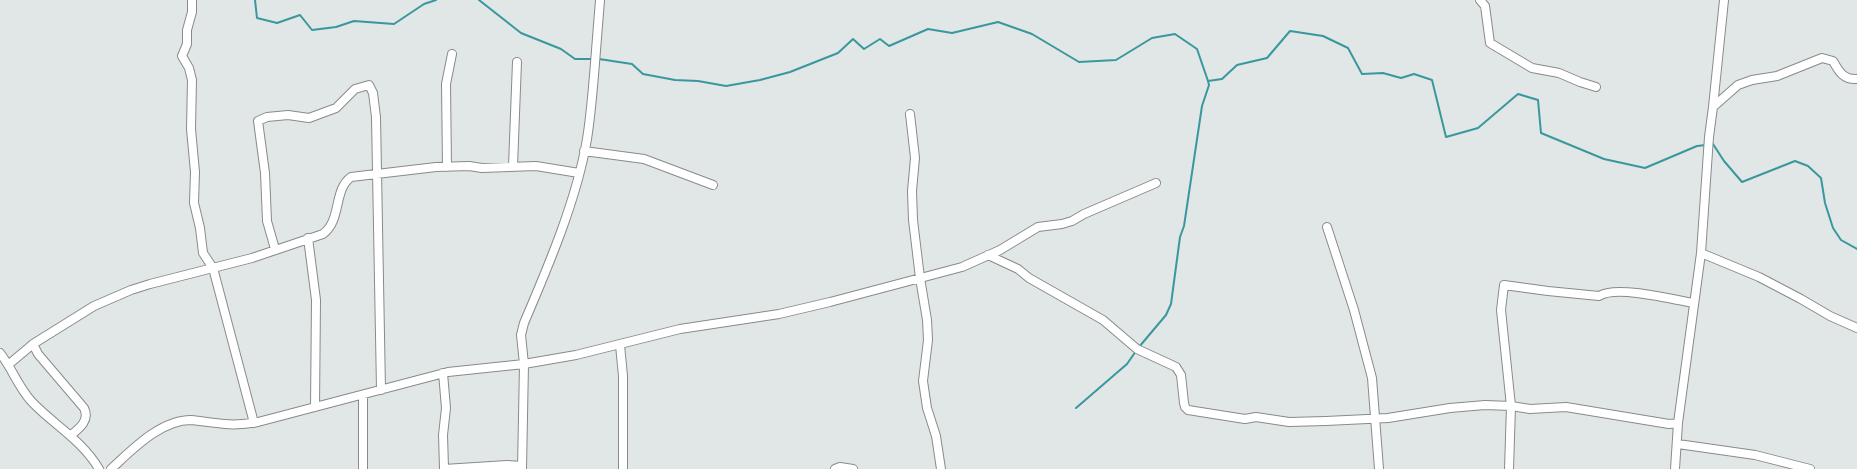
<!DOCTYPE html>
<style>
body{margin:0}
canvas{display:block;background:#e1e6e6}
</style>
<canvas width="1857" height="469"></canvas>
<script>
const c = document.querySelector('canvas').getContext('2d');
c.lineJoin = 'round';
function trace(path, color, width, dash) { c.strokeStyle = color; c.lineWidth = width; c.lineCap = dash ? 'butt' : 'round'; c.setLineDash(dash || []); c.stroke(path); }
const stream = new Path2D(`
 M255 0 257 18 277 23 300 15 312 30 336 27 354 21 394 24 424 4 436 0
 M479 0 521 33 561 49 575 59H594
 M599 59 632 64 643 74 675 80 698 81 726 86 760 80 790 72 838 53 853 39 864 49 880 39 889 46 928 29 952 33 998 22 1032 34 1079 62 1116 60 1152 38 1175 34 1197 49 1208 81 1222 79 1237 65 1267 58 1290 31 1323 36 1348 48 1362 74 1383 73 1401 78 1414 74 1432 80 1446 137 1478 128 1518 94 1538 100 1541 133 1604 159 1645 168 1697 146 1706 145
 M1710 145 1713 144 1724 161 1742 182 1795 161 1808 166 1821 178 1825 203 1833 228 1841 240 1857 249
 M1139 347 1166 315 1171 304 1180 237 1184 226 1202 106 1209 85 1208 81
 M1076 408 1127 364 1136 351`);
const minor = new Path2D(`
 M192 0V12L187 30V44L182 56 189 68 192 80 191 129 195 172 194 203 200 228 203 253 213 268 254 423
 M1480 0 1485 6 1490 43 1532 68 1559 73 1580 82 1596 87
 M1713 107 1738 85 1752 80 1777 76 1822 58 1833 61C1839 72 1844 80 1857 79
 M910 114 915 158 912 191 913 220 920 278 927 320 928 340 923 381 927 408 936 436 941 469
 M584 151 644 159 713 185
 M513 166 517 62
 M447 167 446 84 452 54
 M1327 227 1354 310 1372 378 1379 469
 M308 238 316 300 315 407
 M275 249 267 221 265 173 258 121 267 117 288 115 309 118 336 108 355 89 369 85 373 93 376 117 381 390
 M1701 253 1759 277 1801 299 1830 316 1857 328
 M988 255 1018 269 1029 278 1103 320 1137 349 1176 367 1181 375 1184 403 1185 407 1188 410 1245 419 1256 417 1289 422 1326 421 1388 418 1450 408 1485 405 1511 406 1530 409 1566 407 1669 424 1678 423
 M620 345 623 376V469
 M0 353C12 368 18 387 32 402 54 425 82 440 99 469
 M8 365 33 344
 M443 373 446 408 443 435 444 468
 M71 435C80 428 90 420 84 408L38 354 33 344 94 306 131 290 150 284 252 258 323 234C342 220 333 190 351 177L436 167 469 166 482 168 536 166 579 173
 M1678 444 1755 455 1810 469
 M111 469C132 450 160 420 191 420 202 421 213 423 225 424 236 425 247 424 258 422L448 372 524 364 576 355 680 329 779 314 830 302 962 267 1000 250 1038 227 1062 224 1072 221 1084 214 1156 183
 M363 469V395
 M444 469 507 465 522 466
 M522 469 524 364 521 335 524 323C548 267 577 199 587 139 591 114 593 88 595 63L600 0
 M835 469 840 467 853 469
 M1509 469 1511 406 1501 310 1504 285 1548 291 1599 296C1616 285 1672 299 1693 303
 M1675 469 1678 423 1701 253 1709 137 1713 107 1724 0`);
trace(stream, '#39989e', 2);
trace(minor, '#878b8c', 10);
trace(minor, '#fff', 8);
</script>
